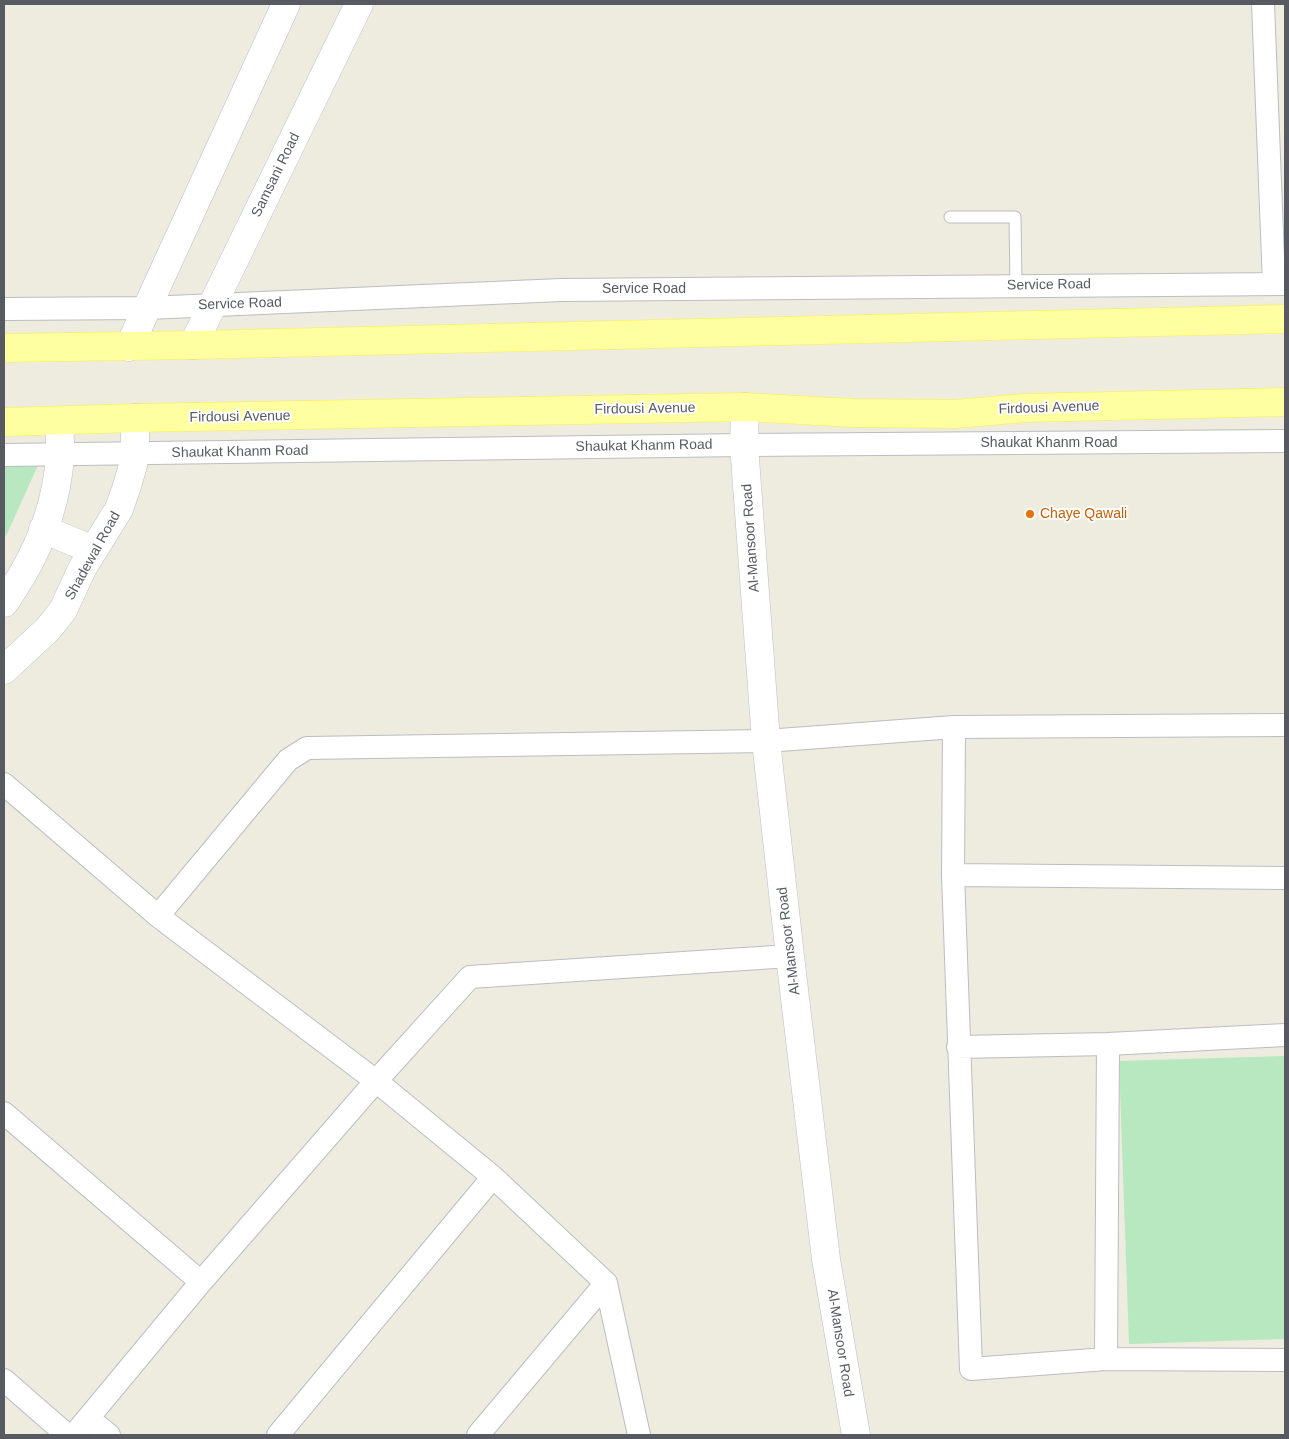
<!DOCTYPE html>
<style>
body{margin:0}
#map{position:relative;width:1289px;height:1439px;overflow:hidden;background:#edecde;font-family:Arial,sans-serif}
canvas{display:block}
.frame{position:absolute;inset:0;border:5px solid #575a61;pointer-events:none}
</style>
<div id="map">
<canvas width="1289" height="1439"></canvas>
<div class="frame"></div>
</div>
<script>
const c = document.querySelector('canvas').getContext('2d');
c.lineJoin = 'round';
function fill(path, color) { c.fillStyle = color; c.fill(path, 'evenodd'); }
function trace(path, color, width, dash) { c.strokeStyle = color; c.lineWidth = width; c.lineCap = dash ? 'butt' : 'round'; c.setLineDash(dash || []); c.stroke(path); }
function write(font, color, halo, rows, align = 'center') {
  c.font = font + ' Arial,sans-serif'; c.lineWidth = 4; c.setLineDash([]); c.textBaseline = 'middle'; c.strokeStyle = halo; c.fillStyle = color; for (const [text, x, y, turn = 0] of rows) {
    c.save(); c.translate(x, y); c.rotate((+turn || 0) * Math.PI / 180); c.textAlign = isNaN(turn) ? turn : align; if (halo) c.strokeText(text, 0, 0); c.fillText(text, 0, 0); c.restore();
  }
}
const green = new Path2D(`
 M4 465H38L7 534 4 538Z
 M1285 1056V1339L1129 1344 1119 1061Z`);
const lane = new Path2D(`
 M950 217H1015L1016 286`);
const street = new Path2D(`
 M1263 4 1274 284
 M4 309 147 308 561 290 1285 284
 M4 455 744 445 1285 441
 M954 727 953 875 971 1369 1106 1359 1285 1360
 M4 784 158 916 376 1081 493 1177 606 1283 639 1435
 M953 875 1285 878
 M158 916 288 760 307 748 766 741 954 727 1285 725
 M958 1047 1108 1044 1285 1035
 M4 1113 201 1282
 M1106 1359 1108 1044
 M4 1380 67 1435
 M88 1418 109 1435
 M74 1435 201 1282 376 1081 470 977 790 956
 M278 1435 493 1177
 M478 1435 606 1283`);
const secondary = new Path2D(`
 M193 345 359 4
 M129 347 286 4
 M745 407 744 445 766 741 790 956 826 1259 856 1435
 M43 529 93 550
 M4 603C10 595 15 586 21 577 43 540 57 499 60 456 61 445 59 433 59 421
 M4 670 48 629 63 610 83 567 119 509 127 486 133 465 135 453V418`);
const primary = new Path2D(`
 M4 348 193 345 1285 319
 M4 422 135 418 745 407 853 413 955 414 1025 408 1285 402`);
const markers = [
 [1030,514,5,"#e8710a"]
];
const streetNames = [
 ["Samsani Road",276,175,-64],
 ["Service Road",1049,285,-1],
 ["Service Road",644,289],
 ["Service Road",240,304,-2],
 ["Firdousi Avenue",1049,408,-2],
 ["Firdousi Avenue",645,409,-1],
 ["Firdousi Avenue",240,417,-1],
 ["Shaukat Khanm Road",1049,443],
 ["Shaukat Khanm Road",644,446,-1],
 ["Shaukat Khanm Road",240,452,-1],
 ["Al-Mansoor Road",751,538,-94],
 ["Shadewal Road",93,556,-61],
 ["Al-Mansoor Road",789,941,-97],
 ["Al-Mansoor Road",840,1343,81]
];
const foodNames = [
 ["Chaye Qawali",1040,514]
];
fill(green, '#b7e8bf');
trace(lane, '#bbbdc4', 13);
trace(street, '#bbbdc4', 24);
trace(secondary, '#bbbdc6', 29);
trace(primary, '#ffeb45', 29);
trace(lane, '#fff', 11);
trace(street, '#fff', 22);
trace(secondary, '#fff', 28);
trace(primary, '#feffa1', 28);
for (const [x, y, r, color] of markers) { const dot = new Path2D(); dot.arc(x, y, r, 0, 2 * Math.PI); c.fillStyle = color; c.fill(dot); trace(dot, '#fff', 2); }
write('14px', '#575a61', '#fff', streetNames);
write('14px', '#c56008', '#fff', foodNames, 'left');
</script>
